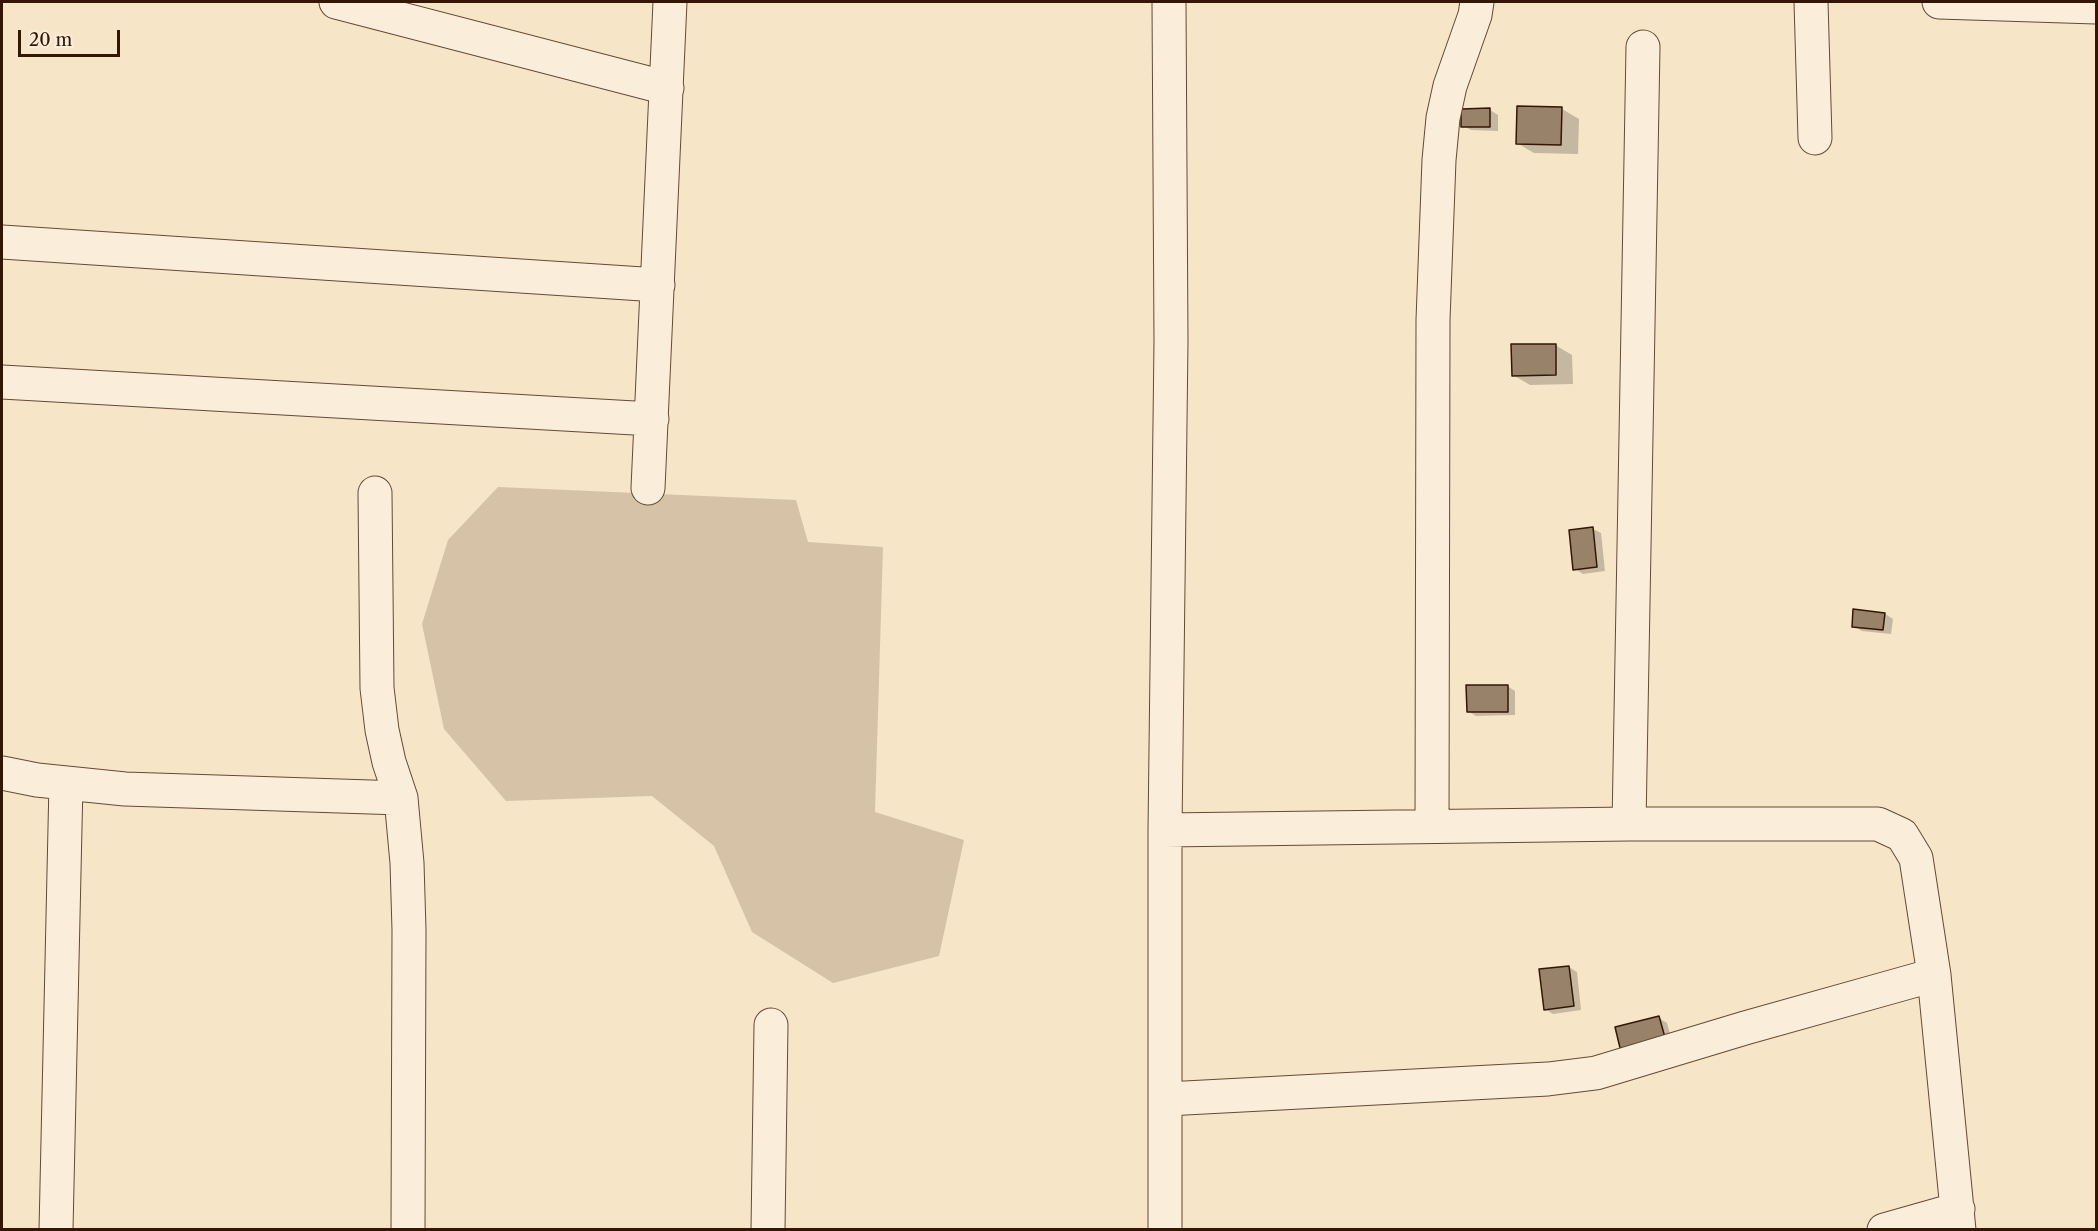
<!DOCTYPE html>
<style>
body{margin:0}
#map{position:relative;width:2098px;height:1231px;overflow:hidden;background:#f7e5c8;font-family:"Libre Caslon Text",serif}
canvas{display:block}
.frame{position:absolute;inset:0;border:3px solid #331604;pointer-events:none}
.scale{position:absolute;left:18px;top:30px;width:102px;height:27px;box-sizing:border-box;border:3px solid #331604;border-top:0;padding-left:8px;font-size:18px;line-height:21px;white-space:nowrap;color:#331604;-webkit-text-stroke:4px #faeedb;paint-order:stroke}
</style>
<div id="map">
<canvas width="2098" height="1231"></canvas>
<div class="frame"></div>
<div class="scale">20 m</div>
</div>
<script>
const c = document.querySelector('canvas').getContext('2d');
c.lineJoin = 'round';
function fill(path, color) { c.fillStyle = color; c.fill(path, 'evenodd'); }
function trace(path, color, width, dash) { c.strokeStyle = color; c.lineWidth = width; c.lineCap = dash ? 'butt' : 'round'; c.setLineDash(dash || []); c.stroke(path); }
const green = new Path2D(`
 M498 487 796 500 808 542 883 547 875 812 964 840 939 956 833 983 752 932 714 846 652 796 506 801 444 729 422 624 448 540Z`);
const shadow = new Path2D(`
 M1562 109 1579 119 1578 154 1534 153 1517 143Z
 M1490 110 1498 115V131L1471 130 1463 126Z
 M1555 345 1572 355 1573 384 1530 385 1513 375Z
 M1593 529 1601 533 1605 571 1583 574 1575 569Z
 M1885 614 1893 619 1891 634 1862 631 1854 626Z
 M1507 686 1515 691V715L1476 716 1468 711Z
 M1569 967 1577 972 1581 1010 1553 1014 1545 1009Z
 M1659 1018 1667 1023 1673 1045 1631 1056Z`);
const building = new Path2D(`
 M1517 106 1562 107 1561 145 1516 144Z
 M1490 108V127H1461V109Z
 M1511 344H1556V375L1512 376Z
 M1593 527 1597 567 1573 570 1569 530Z
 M1853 609 1885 613 1883 630 1852 627Z
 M1466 685H1508V712H1467Z
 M1569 966 1574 1006 1544 1010 1539 969Z
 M1659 1016 1666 1041 1621 1052 1615 1027Z`);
const minor = new Path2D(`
 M336 2 667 88
 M1811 2 1815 138
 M1939 2 2096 7
 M2 242 658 285
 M2 382 652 419
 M648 488 670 2
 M375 493 377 688 382 730 389 762 401 798 407 863 409 930 408 1230
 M2 773 37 780 125 789 401 798
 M1629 824 1643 47
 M1432 826 1433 320 1439 160 1443 118 1450 86 1475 15 1477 2
 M1165 830 1629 824H1878L1902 835 1916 858 1934 975 1959 1230
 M1166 1099 1548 1079 1596 1073 1745 1028 1934 975
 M56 1230 66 783
 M768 1230 771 1025
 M1165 1230V830L1171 341 1169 2
 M1884 1230 1958 1209`);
fill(green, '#d6c2a7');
fill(shadow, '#0003');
fill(building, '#99826a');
trace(building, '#331604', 1.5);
trace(minor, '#644a35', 35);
trace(minor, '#faeedb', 33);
</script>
